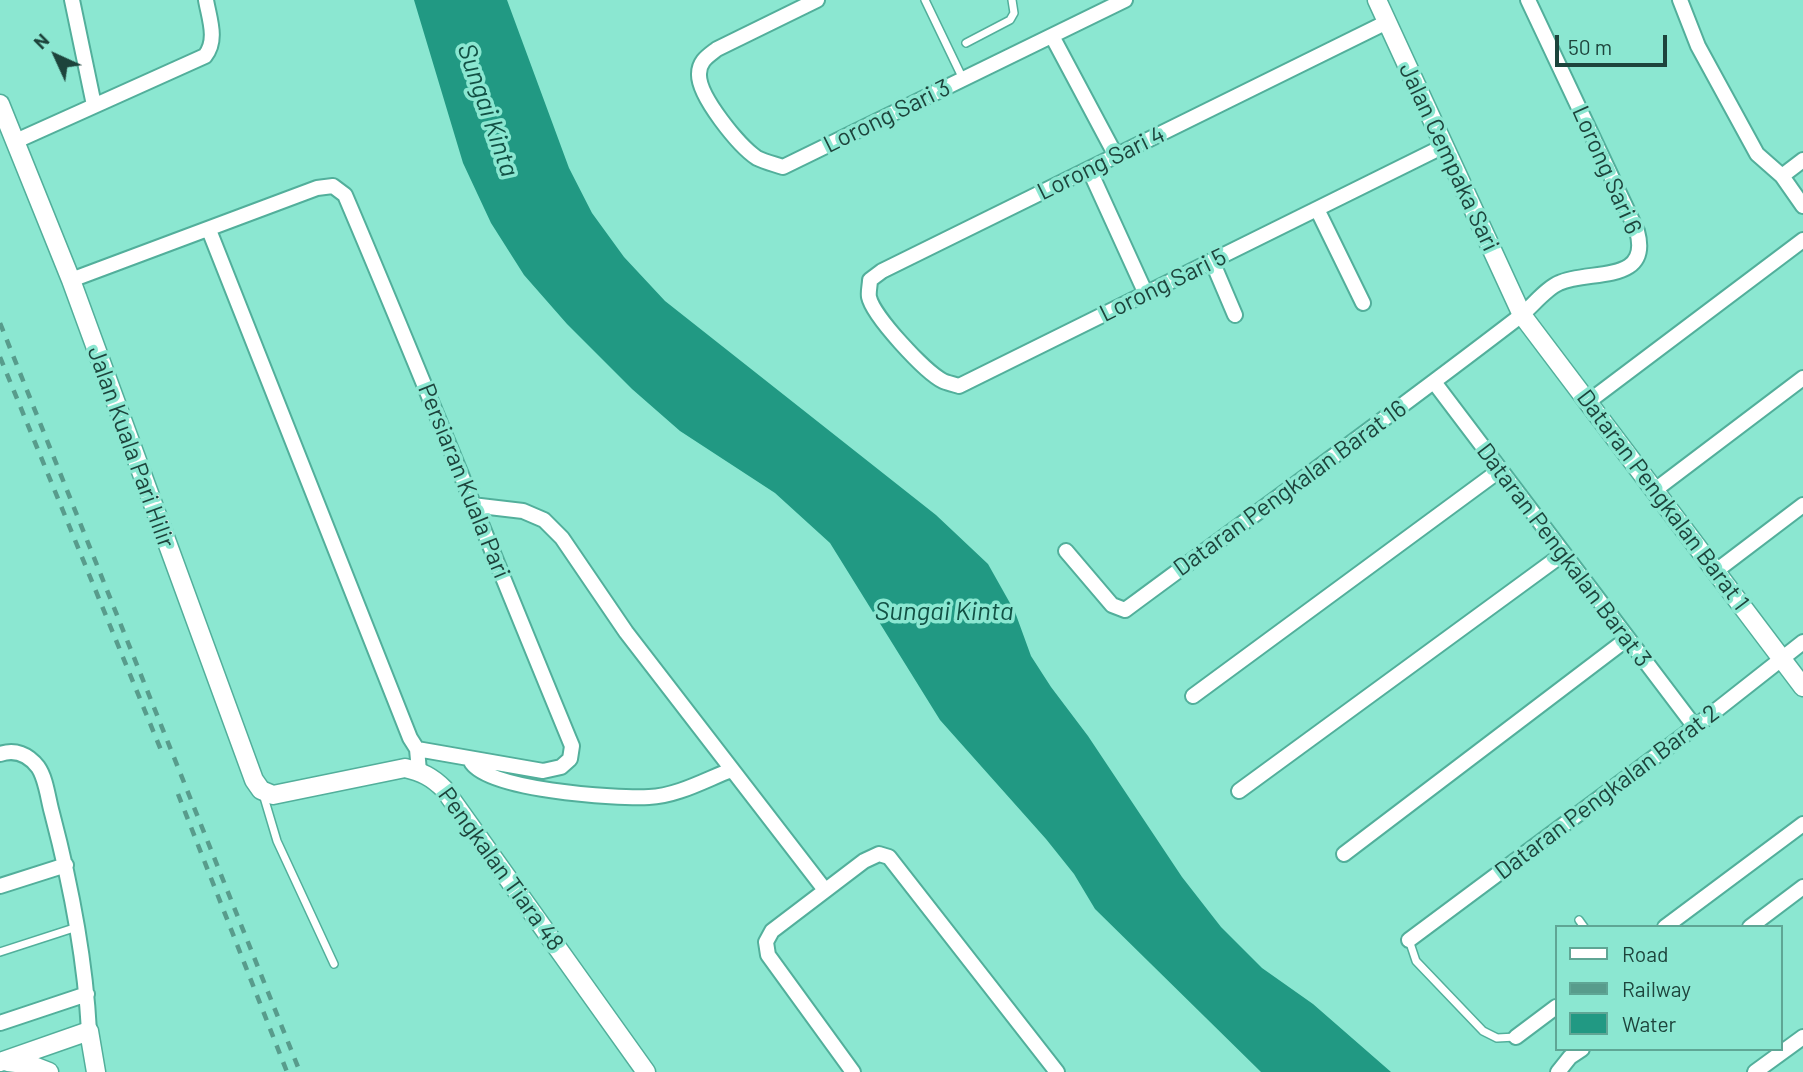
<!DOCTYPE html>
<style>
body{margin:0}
#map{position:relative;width:1803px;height:1072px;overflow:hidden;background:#8be7d1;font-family:Barlow,sans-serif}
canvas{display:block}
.legend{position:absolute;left:1555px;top:925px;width:228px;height:126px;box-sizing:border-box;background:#8be7d1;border:2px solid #5fa695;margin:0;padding:9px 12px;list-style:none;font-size:21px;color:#1d443c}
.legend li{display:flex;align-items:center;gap:14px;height:35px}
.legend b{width:35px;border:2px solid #5fa695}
.north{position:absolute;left:21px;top:21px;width:70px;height:70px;-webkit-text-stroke:5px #8be7d1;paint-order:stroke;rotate:315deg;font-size:19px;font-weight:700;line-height:28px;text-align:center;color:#1d443c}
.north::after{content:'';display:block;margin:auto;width:24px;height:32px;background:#1d443c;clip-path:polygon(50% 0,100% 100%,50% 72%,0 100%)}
.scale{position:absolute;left:1555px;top:35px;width:112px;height:32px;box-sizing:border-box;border:4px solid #1d443c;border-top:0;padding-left:9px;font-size:21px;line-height:24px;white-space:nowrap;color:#1d443c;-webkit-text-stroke:5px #8be7d1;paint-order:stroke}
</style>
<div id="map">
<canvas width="1803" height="1072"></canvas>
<ul class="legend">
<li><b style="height:9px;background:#fff"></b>Road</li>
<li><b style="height:9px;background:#589c8c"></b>Railway</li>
<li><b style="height:19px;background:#219983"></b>Water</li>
</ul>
<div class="north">N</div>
<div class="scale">50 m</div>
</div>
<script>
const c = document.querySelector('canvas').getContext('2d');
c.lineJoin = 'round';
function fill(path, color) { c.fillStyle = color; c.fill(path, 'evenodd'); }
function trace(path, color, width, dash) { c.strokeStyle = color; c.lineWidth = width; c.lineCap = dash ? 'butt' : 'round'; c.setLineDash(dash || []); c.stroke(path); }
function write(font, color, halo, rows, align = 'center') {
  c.font = font + ' Barlow,sans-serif'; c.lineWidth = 7; c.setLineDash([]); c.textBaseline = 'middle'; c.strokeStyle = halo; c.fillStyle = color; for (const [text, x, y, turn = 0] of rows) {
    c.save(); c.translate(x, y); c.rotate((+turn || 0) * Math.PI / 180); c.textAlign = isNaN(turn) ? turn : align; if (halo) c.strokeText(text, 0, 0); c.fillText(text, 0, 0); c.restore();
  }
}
const water = new Path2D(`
 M414 0H507L569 168 592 213 624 257 665 301 936 515 988 564 1015 612 1031 656 1051 687 1088 736 1182 877 1221 927 1262 968 1313 1004 1391 1072H1261L1095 909 1074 874 1046 839 940 720 830 543 775 493 680 431 632 389 567 324 524 275 491 223 463 163Z`);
const service = new Path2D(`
 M925 0 963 79
 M966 43 1010 20 1014 13 1012 0
 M263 794 277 841 334 964
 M1579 920 1584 927
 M1409 940 1416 961 1483 1031 1497 1038 1516 1037
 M0 952 77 927`);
const minor = new Path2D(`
 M72 0 94 105
 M817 0 717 49C708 56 699 61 699 74 698 96 739 146 757 158 765 162 774 164 783 167L1125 0
 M1680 0 1698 46 1757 154 1782 176 1803 206
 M1387 22 882 271 870 280C870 285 868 292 869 297 873 316 925 372 943 381 947 383 954 384 959 386L1444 146
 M1052 36 1116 156
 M16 141 205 56C218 40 209 18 206 0
 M1089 169 1146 294
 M1782 176 1803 160
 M1317 209 1363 303
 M209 230 410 738 417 749 419 771
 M1212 261 1235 315
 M71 280 317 188 333 186 345 195C423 378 496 562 572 746L570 759 561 767 543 771 417 749
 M1434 382 1695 727
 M1588 402 1803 240
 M1655 490 1803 378
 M472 505 523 511 544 520 562 538 626 632 825 890
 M1066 551 1112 605 1125 610C1256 513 1389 417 1519 317 1532 307 1545 289 1559 283 1589 269 1652 285 1637 231L1528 0
 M1716 571 1803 505
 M1193 696 1500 470
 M0 754C15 749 28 754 38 767 46 778 48 799 52 813 71 885 85 956 89 1031
 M470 759C478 790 620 799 649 797 677 796 705 780 731 770
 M1239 791 1563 554
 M1344 854 1627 639
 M0 886 66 865
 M1665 927 1803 824
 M1750 927 1803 887
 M1409 940 1695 727 1803 642
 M0 1023 87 994
 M1516 1037 1556 1007
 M853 1072 768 955 766 942 772 931 864 861 879 854 889 857 1057 1072
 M1558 1072 1570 1057 1582 1049
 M1755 1072 1803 1037`);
const tertiary = new Path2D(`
 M1377 0 1522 315 1803 687
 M0 104 71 280 254 780 261 790 273 795 405 768C422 772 432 777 444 789L646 1072
 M0 1062 89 1031 96 1072
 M8 1062 31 1065 49 1072`);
const rail = new Path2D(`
 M0 323 300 1072
 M0 357 163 755
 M178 794 287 1072`);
const streetNames = [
 ["Lorong Sari 3",887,116,-26],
 ["Jalan Cempaka Sari",1449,157,65],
 ["Lorong Sari 4",1101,163,-26],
 ["Lorong Sari 6",1607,170,66],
 ["Lorong Sari 5",1163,285,-26],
 ["Jalan Kuala Pari Hilir",131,447,70],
 ["Persiaran Kuala Pari",464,481,68],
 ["Dataran Pengkalan Barat 16",1290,488,-36],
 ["Dataran Pengkalan Barat 1",1663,500,53],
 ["Dataran Pengkalan Barat 3",1564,555,53],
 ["Dataran Pengkalan Barat 2",1607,792,-37],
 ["Pengkalan Tiara 48",501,869,54]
];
const waterNames = [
 ["Sungai Kinta",488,110,71],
 ["Sungai Kinta",944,611]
];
fill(water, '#219983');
trace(service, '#52af9b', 10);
trace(minor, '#52af9b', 18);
trace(tertiary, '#52af9b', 21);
trace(service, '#fff', 7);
trace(minor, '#fff', 14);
trace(tertiary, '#fff', 18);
trace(rail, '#589c8c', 4.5, [9, 9]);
write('24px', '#1d443c', '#8be7d1', streetNames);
write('italic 26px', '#125145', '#8be7d1', waterNames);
</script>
